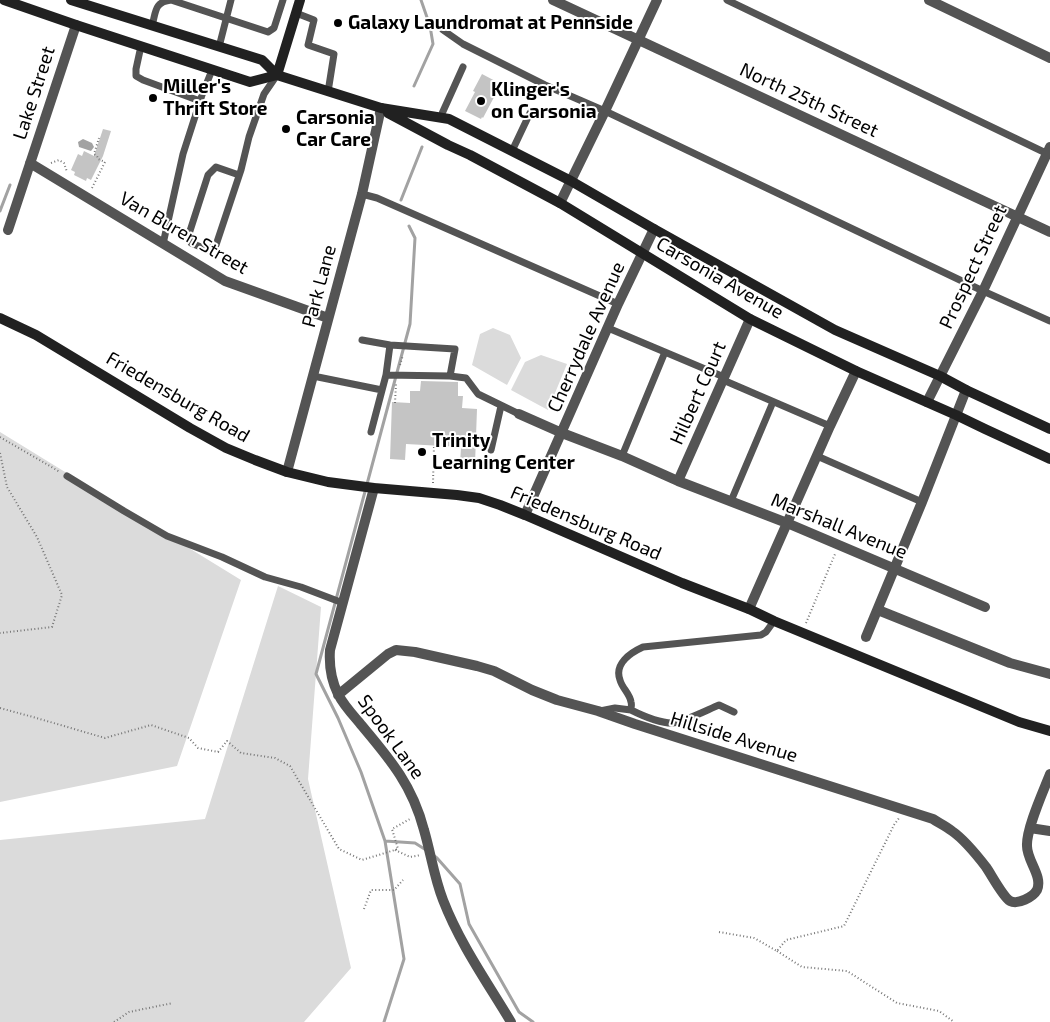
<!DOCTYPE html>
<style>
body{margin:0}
canvas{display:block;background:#fff}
</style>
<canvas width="1050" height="1022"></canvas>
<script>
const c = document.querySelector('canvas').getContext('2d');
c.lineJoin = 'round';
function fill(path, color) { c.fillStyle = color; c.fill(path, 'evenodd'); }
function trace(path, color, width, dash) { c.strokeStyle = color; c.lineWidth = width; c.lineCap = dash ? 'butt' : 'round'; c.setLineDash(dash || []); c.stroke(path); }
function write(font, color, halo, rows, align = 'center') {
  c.font = font + ' "Exo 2",sans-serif'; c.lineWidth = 4; c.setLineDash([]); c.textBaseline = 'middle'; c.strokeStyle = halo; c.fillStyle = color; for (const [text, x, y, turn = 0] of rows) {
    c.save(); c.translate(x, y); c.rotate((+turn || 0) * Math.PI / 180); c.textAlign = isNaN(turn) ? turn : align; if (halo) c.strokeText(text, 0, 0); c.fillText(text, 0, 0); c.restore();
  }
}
const green = new Path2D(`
 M493 328 510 335 521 358 507 385 472 365 480 334Z
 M541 355 567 364 548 410 511 390 525 362Z
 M0 432 241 580 177 766 0 802Z
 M278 586 321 607 308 779 351 968 304 1022H0V840L205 819Z`);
const water = new Path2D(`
 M83 139 92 143 94 147 91 151 79 147 78 142Z`);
const stream = new Path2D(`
 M414 86 433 44 430 26 421 0
 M401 200 422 147
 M0 211 10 185
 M409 226 415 238 410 324 316 674 338 718 361 772 385 841 415 843 426 850
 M433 855 437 858 460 884 469 924 519 1012 533 1022
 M384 1022 404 959 385 841`);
const building = new Path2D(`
 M482 74 501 84 483 118 482 117 481 119 465 111 475 92 473 91Z
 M103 129 111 131 103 156 91 180 87 178 86 181 74 175 75 172 71 170 78 154 82 156 84 151 94 156Z
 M421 381 458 382V396H463L462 408 477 409 475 464H460L461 447 406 444 405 460 390 459 392 402 410 403V391H420Z`);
const path = new Path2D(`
 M51 163 59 160 64 163 67 172
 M92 188 105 162 98 159 97 156 94 154 99 138
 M400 365 403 355
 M395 403 396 384
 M0 437 60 472
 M0 453 7 487 37 537 62 595 52 627 0 633
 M433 483 434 445
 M806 623 835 554
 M0 708 33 717 105 738 151 725 189 738 198 748 218 752 227 741 241 753 275 758 290 766 339 849 362 860 398 849 392 829 410 819
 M395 850 410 857 421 855
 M364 909 371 890H394L403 880
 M719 932 754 938 777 951 786 940 844 926 894 825 899 818
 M777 951 802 967 847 971 897 1003 939 1011 954 1022
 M114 1022 129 1012 173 1003`);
const lane = new Path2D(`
 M727 0 1050 155
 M296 13 314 20 308 45 334 54 328 92
 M152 26C156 12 154 2 171 0L268 32 274 28 283 0
 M443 30 463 44 545 85 605 111 983 291 1050 321
 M141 46 136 69V76L143 80 200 101
 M219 47 231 0
 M440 118 463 67
 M512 151 530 113
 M239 175 216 167 208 175 189 234 191 243 208 250 216 245 241 170 249 137 264 94 277 75
 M362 194 377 198 618 304
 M163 244 183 154 202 95 212 70
 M608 328 724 377
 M362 340 390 345 455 349 450 376
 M386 375 450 376 466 378 478 394 519 414
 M313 376 382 390
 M723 380 830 426
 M371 432 386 375 390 345
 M491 450 501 406
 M622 456 665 352
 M817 456 922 502
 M67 476 124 511 167 536 222 557 265 577 301 587 343 603
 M731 501 773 402
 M631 710C641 715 660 723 672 723 684 722 707 710 719 705L734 712
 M600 711 615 708 631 710C631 707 632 705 631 702 630 694 622 688 620 680 614 664 630 653 643 647L761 635 766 632 774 621`);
const street = new Path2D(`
 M553 0 1050 232
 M929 0 1050 58
 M30 163 225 281 328 318
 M560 203 605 111 657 0
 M8 230 76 25
 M927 402 983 291 1050 147
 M519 414 562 433 622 456 678 481 787 523 985 607
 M287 472 362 194 381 108
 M678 481 750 319
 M374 488 330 650C329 665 331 680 338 694 343 704 351 713 358 721 373 739 388 756 400 775 411 792 419 811 424 830 431 854 434 877 443 900 460 944 487 982 511 1022
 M525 515 618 304 654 229
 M749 609 830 426 856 371
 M878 610 1010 663 1050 674
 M866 637 922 502 966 390
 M338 695 388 654 396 650 415 652 477 666 494 671 532 690 557 700 598 711 635 724 933 819C939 823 946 826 952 831 965 840 976 854 986 867 991 874 1003 897 1010 901 1018 905 1033 897 1037 890 1043 876 1027 861 1027 846 1026 829 1043 792 1050 774
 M1030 828 1050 831`);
const secondary = new Path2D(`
 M4 0 76 25 250 82 277 75
 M71 0 262 60 277 75 381 108 449 119 571 181 654 229 835 330 940 376 966 390 1050 429
 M277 75 300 0
 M388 113 448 145 470 155 560 203 750 319 856 371 956 415 985 429 1050 459
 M0 318 36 335 190 428 226 448 255 460 287 472 328 482 374 488 457 495 479 498 500 505 525 515 682 583 749 609 774 621 1019 722 1050 731`);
const markers = [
 [338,23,5,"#000"],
 [153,98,5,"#000"],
 [481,101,5,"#000"],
 [286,129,5,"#000"],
 [422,452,5,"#000"]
];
const poiNames = [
 ["Galaxy Laundromat at Pennside",348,23],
 ["Miller's",163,87],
 ["Thrift Store",163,109],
 ["Klinger's",491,90],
 ["on Carsonia",491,112],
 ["Carsonia",296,118],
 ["Car Care",296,140],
 ["Trinity",432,441],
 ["Learning Center",432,463]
];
const streetNames = [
 ["Lake Street",34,93,-72],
 ["North 25th Street",809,100,25],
 ["Van Buren Street",184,233,30],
 ["Prospect Street",973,267,-65],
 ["Carsonia Avenue",720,278,30],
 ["Park Lane",319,286,-75],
 ["Cherrydale Avenue",586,337,-66],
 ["Hilbert Court",698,393,-66],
 ["Friedensburg Road",178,397,30],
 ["Friedensburg Road",586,523,23],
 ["Marshall Avenue",839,526,22],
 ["Spook Lane",391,737,54],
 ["Hillside Avenue",734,737,17]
];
fill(green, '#dbdbdb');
fill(water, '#a2a2a2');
trace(stream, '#a2a2a2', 3);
fill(building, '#c4c4c4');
trace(path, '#767676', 2, [1, 2.5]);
trace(lane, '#545454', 7);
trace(street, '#545454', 10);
trace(secondary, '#212121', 10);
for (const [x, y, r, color] of markers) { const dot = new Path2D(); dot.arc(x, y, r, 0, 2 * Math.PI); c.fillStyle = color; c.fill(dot); trace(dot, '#fff', 2); }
write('bold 19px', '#000', '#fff', poiNames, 'left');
write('19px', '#000', '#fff', streetNames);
</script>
